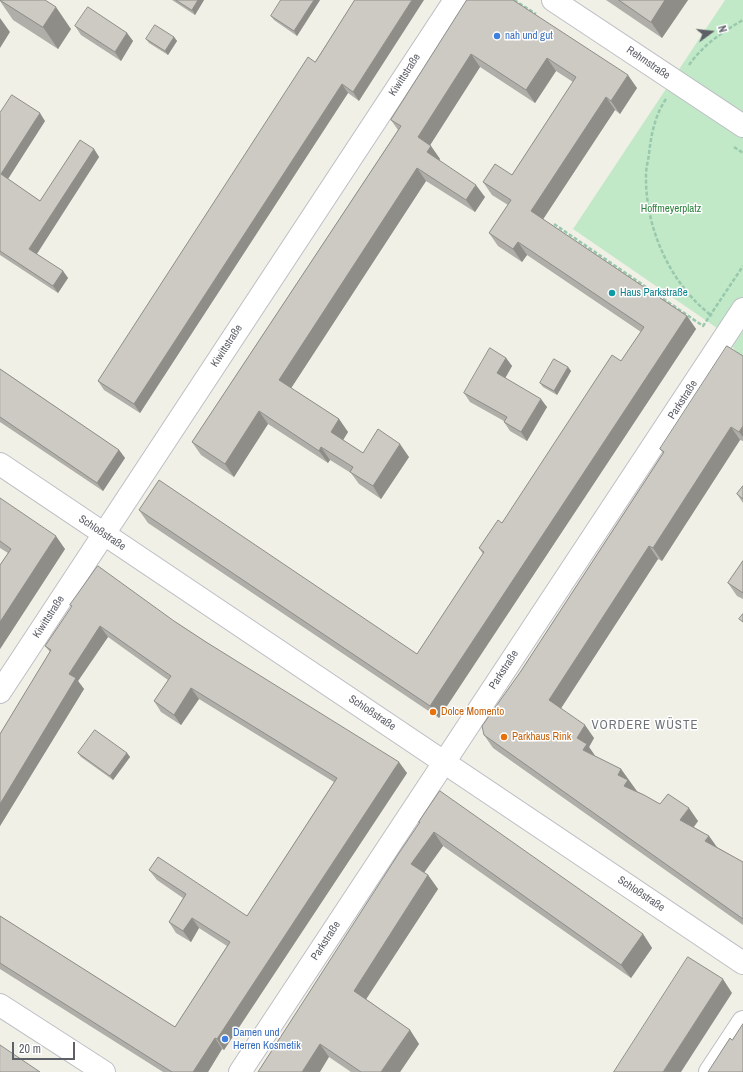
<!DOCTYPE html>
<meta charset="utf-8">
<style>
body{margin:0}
#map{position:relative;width:743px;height:1072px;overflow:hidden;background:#f1f0e6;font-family:"Archivo Narrow",sans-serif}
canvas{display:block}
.north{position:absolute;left:691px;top:12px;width:40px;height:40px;-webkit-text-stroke:3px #fff;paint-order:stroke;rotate:75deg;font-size:11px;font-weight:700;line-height:16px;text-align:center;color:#5d6067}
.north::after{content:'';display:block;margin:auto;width:14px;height:18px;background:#5d6067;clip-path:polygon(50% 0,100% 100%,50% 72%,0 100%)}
.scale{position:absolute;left:12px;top:1042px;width:63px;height:18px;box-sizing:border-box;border:2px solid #5d6067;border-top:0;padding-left:5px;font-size:12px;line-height:14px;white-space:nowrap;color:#5d6067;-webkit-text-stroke:3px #fff;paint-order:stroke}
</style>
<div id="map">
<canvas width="743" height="1072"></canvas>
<div class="north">N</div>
<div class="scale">20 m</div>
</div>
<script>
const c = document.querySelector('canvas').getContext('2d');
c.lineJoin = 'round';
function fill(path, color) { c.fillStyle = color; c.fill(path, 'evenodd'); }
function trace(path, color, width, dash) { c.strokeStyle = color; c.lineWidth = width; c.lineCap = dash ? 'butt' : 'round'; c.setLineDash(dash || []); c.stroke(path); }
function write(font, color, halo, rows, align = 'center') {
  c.font = font + ' "Archivo Narrow",sans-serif'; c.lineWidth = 3; c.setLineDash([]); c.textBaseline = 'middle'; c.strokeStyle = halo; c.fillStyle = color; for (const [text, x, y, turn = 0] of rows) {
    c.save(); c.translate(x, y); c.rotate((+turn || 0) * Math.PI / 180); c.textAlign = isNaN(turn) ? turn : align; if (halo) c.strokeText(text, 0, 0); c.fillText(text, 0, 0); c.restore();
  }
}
const green = new Path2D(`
 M725 0H743V360L717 328 573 229Z`);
const path = new Path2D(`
 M514 0 536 14
 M689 65C703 45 722 32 743 20
 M666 99C655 115 651 135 649 154 648 161 646 168 646 175 645 228 670 284 712 316
 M734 147 743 153
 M554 224 703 326 743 266`);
const minor = new Path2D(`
 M553 0 743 126
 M0 464 743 963
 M0 692 455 0
 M0 1005 104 1072
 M240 1072 743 309
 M710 1072 743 1022`);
const wall = new Path2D(`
 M0 0 71 29 58 49 13 20 0 1Z
 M172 0H204L195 15Z
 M320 0 297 36 274 20 271 16Z
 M355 0 359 101 348 93 140 413 104 390 98 381 315 62Z
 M467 0 637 88 620 114 615 110 543 219 687 316 696 329 439 718 148 523 139 510 417 654 483 554 479 548 502 523 621 361 641 332 527 255 522 262 498 246 489 233 508 205 492 195 483 182 512 175 573 82 556 71 535 103 480 67 430 145 440 159 439 160 485 197 475 212 426 181 291 388 339 419 348 432 343 440 363 453 409 457 381 499 359 484 351 473 330 460 328 463 268 424 234 477 201 455 192 442 398 130 391 120Z
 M606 0H688L662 38Z
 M75 26 127 33 133 41 121 61 81 35Z
 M174 37 177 41 168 55 149 43 146 39Z
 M0 113 45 121 8 179 40 201 94 149 99 157 36 254 63 271 68 278 58 293 0 255Z
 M743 356V441L740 440 662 561 658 559 561 708 594 738 589 747 595 756 621 769 637 791 660 804 698 821 694 827 709 836 717 847 743 862V925L493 748 484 735 521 671 663 453 660 449Z
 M506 358 512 366 505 378 547 407 527 441 510 431 504 422V421L470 402 464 393Z
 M568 367 571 371 557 395 543 387 540 383Z
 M0 369 119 450 125 458 103 491 0 422Z
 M743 486V503L737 494Z
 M0 498 65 549 0 649V565L8 553 0 548Z
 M743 561V599L737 596 728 583Z
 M70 605 174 621 407 773 224 1050 222 1049 208 1072H163L0 969V916L175 1027 227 946 199 928 191 942 176 933 169 922 183 898 157 880 149 870 247 916 334 782 199 699 181 725 161 712 154 701 168 680 108 637 78 681 84 689 0 826V734L50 652 45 646 72 607Z
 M78 753H127L130 757 113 780 81 757Z
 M419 822 643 934 652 948 631 978 443 846 424 873 428 875 438 889 366 999 410 1030 419 1044 400 1072H351L329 1057 258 1072 420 823Z`);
const shadedWall = new Path2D(`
 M198 0H204L195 15 192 10Z
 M314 0H320L297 36 294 31Z
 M412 0H424L359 101 353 92Z
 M665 0H688L662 38 651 22Z
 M56 7 71 29 58 49 43 27Z
 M0 18 10 32 0 48Z
 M127 33 133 41 121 61 115 52Z
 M174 37 177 41 168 55 165 51Z
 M471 54 480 67 427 150 418 137Z
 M547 58 556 71 535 103 526 90Z
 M628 75 637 88 620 114 611 101Z
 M342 84 348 93 140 413 134 404Z
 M606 97 615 110 540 224 531 211Z
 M40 113 45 121 6 182 1 174Z
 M431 146 440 159 436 165 427 152Z
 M94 149 99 157 35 257 29 249Z
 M417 168 426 181 288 393 279 380Z
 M476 185 485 197 475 212 466 200Z
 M518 242 527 255 522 262 513 249Z
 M63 271 68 278 58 293 53 286Z
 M687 316 696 329 439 718 430 706Z
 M506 358 512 366 503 382 497 373Z
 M568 367 571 371 557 395 554 391Z
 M541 399 547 407 527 441 521 432Z
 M259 411 268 424 234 477 225 464Z
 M339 419 348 432 340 445 331 432Z
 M743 426V437L739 432Z
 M731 427 740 440 662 561 653 548Z
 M400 444 409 457 381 499 373 486Z
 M321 447 330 460 328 463 319 451Z
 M119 450 125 458 103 491 97 483Z
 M56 536 65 549 0 649V622Z
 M649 546 658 559 558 713 549 700Z
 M100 626 108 637 78 681 84 689 0 826V804L69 674Z
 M191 688 199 699 181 725 174 715Z
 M585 725 594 738 589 747 596 757 583 750 577 738Z
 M127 753 130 757 113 780 110 776Z
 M399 762 407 773 224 1050 217 1039Z
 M621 769 638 793 624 786 618 775Z
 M689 808 698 821 689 833 680 820Z
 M434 832 443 846 420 878 411 864Z
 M709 836 718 849 705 841Z
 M428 875 438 889 363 1004 354 991Z
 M192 918 199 928 191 942 183 931Z
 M643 934 652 948 631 978 621 965Z
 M723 979 732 993 681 1072H663Z
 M410 1030 419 1044 400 1072H381Z
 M215 1038 222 1049 208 1072H193Z
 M320 1044 329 1057 320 1072H302Z`);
const building = new Path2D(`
 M0 0H45L56 7 43 27Z
 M176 0H198L192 10Z
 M281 0H314L294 31 271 16Z
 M355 0H412L353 92 342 84 134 404 98 381 308 57 315 62Z
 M467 0H513L628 75 611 101 606 97 531 211 687 316 430 706 139 510 159 480 417 654 484 552 479 548 498 520 502 523 612 355 621 361 644 327 518 242 513 249 489 233 511 200 483 182 495 164 512 175 576 77 547 58 526 90 471 54 418 137 431 146 427 152 476 185 466 200 417 168 279 380 339 419 331 432 363 453 378 429 400 444 373 486 350 472 353 467 321 447 319 451 259 411 225 464 192 442 401 126 391 120Z
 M619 0H665L651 22Z
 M88 7 127 33 115 52 75 26Z
 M155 25 174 37 165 51 146 39Z
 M12 95 40 113 1 174 40 201 80 140 94 149 29 249 63 271 53 286 0 251V113Z
 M727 346 743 356V426L739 432 731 427 653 548 649 546 549 700 585 725 577 738 587 744 583 750 621 769 618 775 628 780 624 786 644 795 660 804 668 794 689 808 680 820 709 836 705 841 743 862V919L484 735 482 726 521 671 664 452 660 449Z
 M490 348 506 358 497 373 541 399 521 432 504 422 507 417 464 393Z
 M554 359 568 367 554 391 540 383Z
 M0 369 119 450 97 483 0 417Z
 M743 486V499L737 494Z
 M0 498 56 536 0 622V565L11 549 0 541Z
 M743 561V593L728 583Z
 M98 566 174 621 206 642 399 762 217 1039 215 1038 193 1072H172L0 963V916L175 1027 230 942 192 918 183 931 169 922 186 894 149 870 158 857 247 916 337 778 191 688 174 715 154 701 171 676 100 626 69 674 76 678 0 804V734L51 650 45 646 72 606 70 605Z
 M743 614V622L739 619Z
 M95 730 127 753 110 776 78 753Z
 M440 791 643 934 621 965 434 832 411 864 428 875 354 991 410 1030 381 1072H361L320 1044 302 1072H258L399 853 420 822H419Z
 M688 957 723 979 663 1072H614Z
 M743 1024V1072H708L730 1038 732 1040Z
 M0 1045 40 1072H0Z`);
const markers = [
 [497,36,4,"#3f7fe0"],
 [612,293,4,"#0f9aa8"],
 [433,712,4,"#e8710a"],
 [504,737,4,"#e8710a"],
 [225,1039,4,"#3f7fe0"]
];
const shopNames = [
 ["nah und gut",505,36],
 ["Damen und",233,1033],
 ["Herren Kosmetik",233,1046]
];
const streetNames = [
 ["Rehmstraße",648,63,34],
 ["Kiwittstraße",405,75,-57],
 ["Kiwittstraße",227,346,-57],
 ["Parkstraße",683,400,-57],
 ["Schloßstraße",102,533,34],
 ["Kiwittstraße",49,617,-57],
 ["Parkstraße",504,670,-57],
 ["Schloßstraße",372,713,34],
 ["Schloßstraße",641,894,34],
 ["Parkstraße",326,941,-57]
];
const parkNames = [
 ["Hoffmeyerplatz",671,209]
];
const cultureNames = [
 ["Haus Parkstraße",620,293]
];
const foodNames = [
 ["Dolce Momento",441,712],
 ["Parkhaus Rink",512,737]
];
const quarterNames = [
 ["VORDERE WÜSTE",645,726]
];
fill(green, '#c1e9c7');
trace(minor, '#bdbec5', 24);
trace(path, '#98c8ad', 2.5, [4, 2]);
trace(minor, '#fff', 22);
fill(wall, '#afaea8');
fill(shadedWall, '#8f8d88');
fill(building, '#cccac3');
trace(building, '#8f8d88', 1);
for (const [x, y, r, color] of markers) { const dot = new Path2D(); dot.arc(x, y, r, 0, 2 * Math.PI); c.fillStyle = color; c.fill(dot); trace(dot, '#fff', 1.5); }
write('11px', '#366cbe', '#fff', shopNames, 'left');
write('11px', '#5d6067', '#fff', streetNames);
write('11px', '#2f843f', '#fff', parkNames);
write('11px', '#0d838f', '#fff', cultureNames, 'left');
write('11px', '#c56008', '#fff', foodNames, 'left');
c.letterSpacing = '1px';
write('13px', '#6e7279', '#fff', quarterNames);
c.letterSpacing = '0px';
</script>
